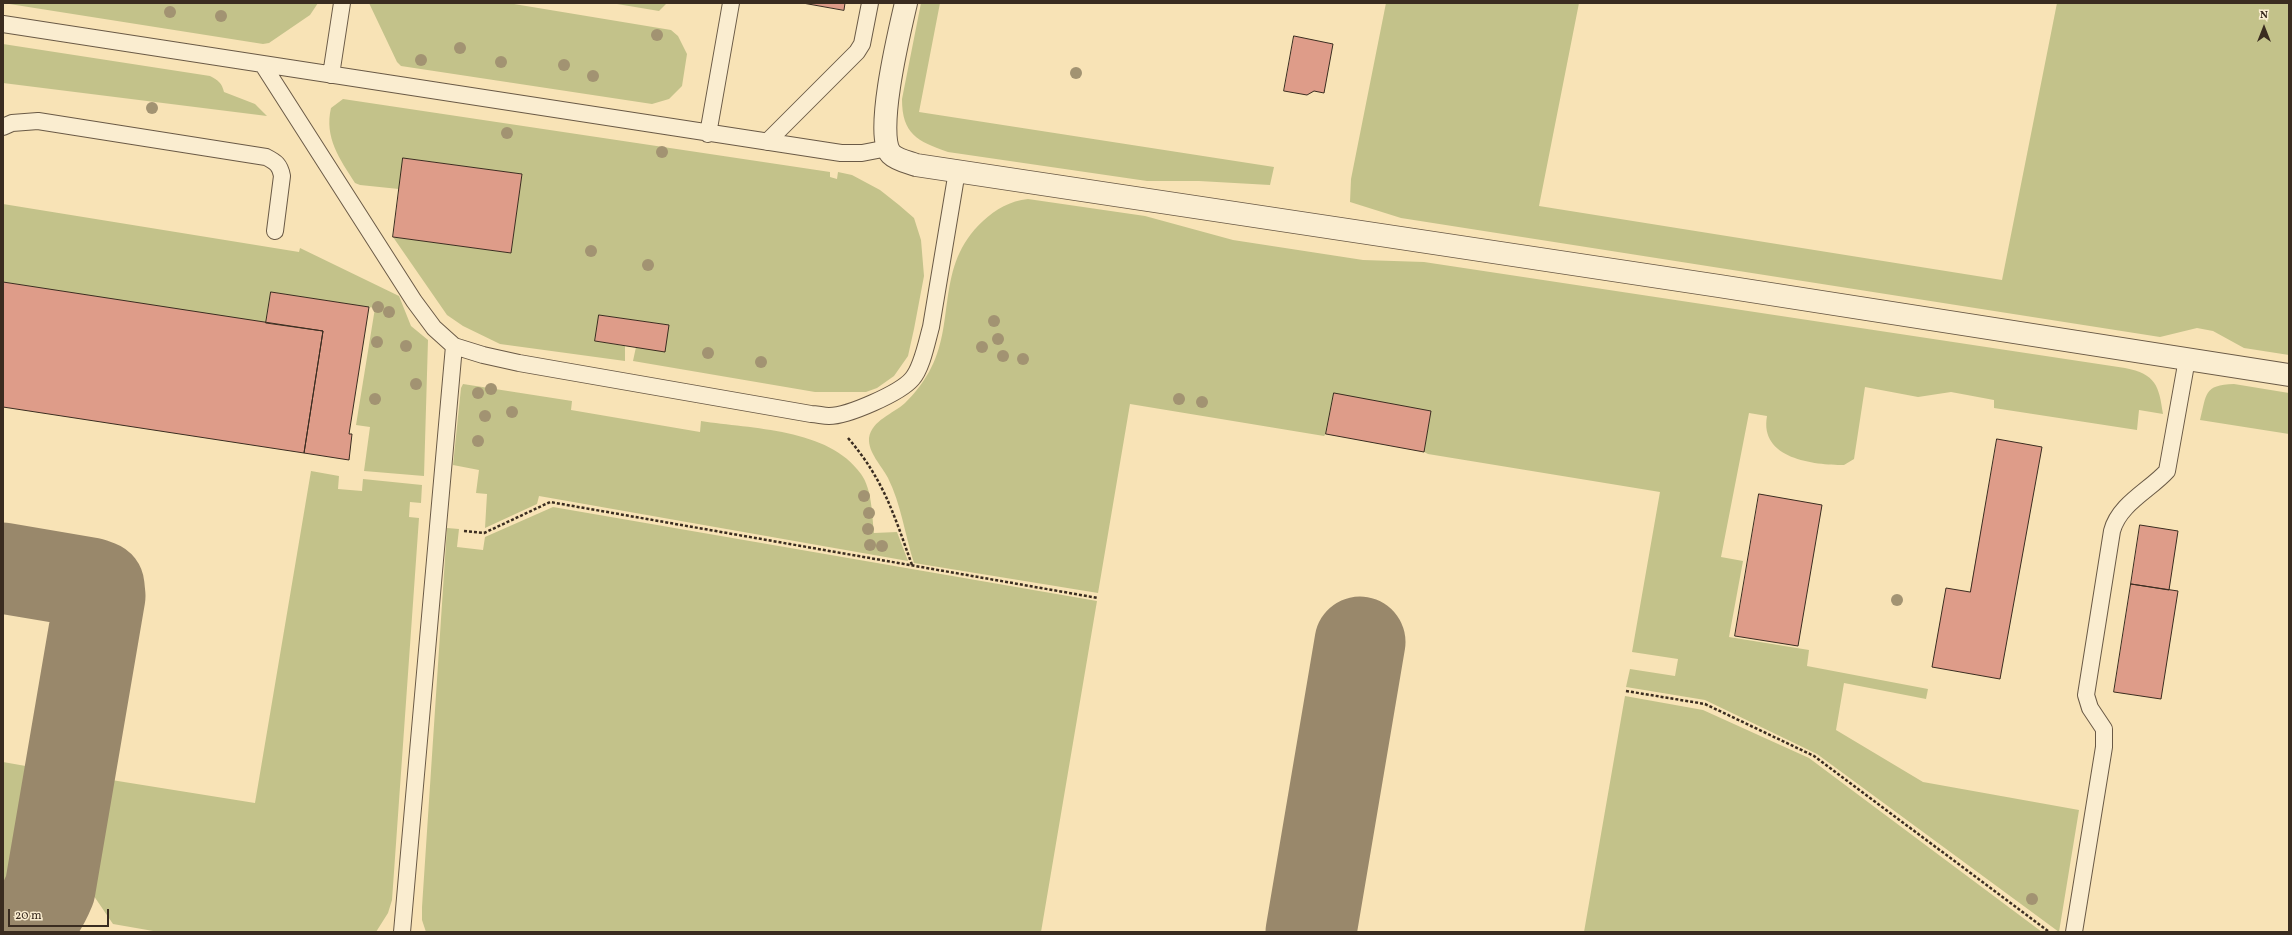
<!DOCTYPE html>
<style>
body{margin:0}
#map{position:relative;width:2292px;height:935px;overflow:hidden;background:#f8e3b6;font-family:Vollkorn,serif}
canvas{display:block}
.frame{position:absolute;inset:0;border:4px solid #3a2c20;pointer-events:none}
.north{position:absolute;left:2244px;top:8px;width:40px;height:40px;-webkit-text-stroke:3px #faedd0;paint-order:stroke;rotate:0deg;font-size:11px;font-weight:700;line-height:16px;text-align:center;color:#3a2c20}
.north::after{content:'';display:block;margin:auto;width:14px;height:18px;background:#3a2c20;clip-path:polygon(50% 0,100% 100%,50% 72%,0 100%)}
.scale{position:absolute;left:8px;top:909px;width:101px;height:18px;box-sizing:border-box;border:2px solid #3a2c20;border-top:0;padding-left:5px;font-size:12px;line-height:14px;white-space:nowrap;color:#3a2c20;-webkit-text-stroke:3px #faedd0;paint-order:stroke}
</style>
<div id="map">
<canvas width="2292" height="935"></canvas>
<div class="frame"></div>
<div class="north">N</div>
<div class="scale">20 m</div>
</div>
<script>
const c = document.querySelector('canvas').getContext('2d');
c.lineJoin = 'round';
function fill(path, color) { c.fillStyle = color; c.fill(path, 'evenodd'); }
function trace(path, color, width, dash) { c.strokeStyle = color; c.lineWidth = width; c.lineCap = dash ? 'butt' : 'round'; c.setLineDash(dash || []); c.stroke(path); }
const green = new Path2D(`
 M3 3H318L310 15 269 43 263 44Z
 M369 3H508L671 30 678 36 687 54 682 86 669 99 652 104 401 66 397 62Z
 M611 3H667L659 11Z
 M921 3H940L919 112 1274 167 1270 185 1199 181H1147L948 152C917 141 902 134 902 99Z
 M1386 3H1579L1539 206 2002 280 2057 3H2289V355L2244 348 2213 331 2197 328 2160 337 1401 218 1350 202 1351 179Z
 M3 44 210 76C218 80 222 83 224 92L255 104 267 116 3 83Z
 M343 99 830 172V177L837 179 838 172 852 175 880 190 899 205 914 218 921 240 924 276 914 329 908 356 894 376 877 388 866 392H815L633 361 636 347 669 325 600 315 595 341 625 346V361L500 344 463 326 447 315 393 237 511 253 522 174 404 158 399 189 360 185 355 183C340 159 324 138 331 108Z
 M1028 199 1145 216 1233 240 1363 260 1424 262 2125 368C2156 374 2159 386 2163 414L2139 410 2137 430 1994 408V400L1951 392 1918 397 1865 387 1854 459 1844 465C1814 465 1759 459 1767 416L1749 413 1721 557 1743 561 1729 637 1809 650 1807 666 1928 689 1926 699 1844 683 1836 730 1923 782 2079 810 2059 932 1817 754 1705 700 1626 687 1630 669 1675 676 1678 659 1632 652 1660 492 1428 454 1424 452 1431 411 1334 394 1326 434 1324 436 1130 404 1098 593 914 563C905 535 901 504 888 478 882 466 868 453 869 438 872 420 893 414 905 403 915 393 922 384 929 372 957 324 934 266 983 221 996 209 1010 201 1028 199Z
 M3 204 299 252 300 248 399 296 411 326 428 340 424 476 364 471 370 427 356 425 375 308 271 292 266 323 3 282Z
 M463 384 572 401 571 410 700 432 701 421C751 429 829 428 861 474 872 489 872 514 874 533L897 532 908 561 539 496 537 504 485 528 487 494 476 493 479 470 453 465 461 388Z
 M2234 384 2289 393V434L2200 420C2207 394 2203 385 2234 384Z
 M311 471 339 476 338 489 362 491 363 479 422 485 421 503 410 502 409 517 419 518 392 900 388 913 376 932H159L113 924 83 880 99 778 255 803Z
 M553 507 1097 601 1041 932H426L422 920V907L447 528 459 529 457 547 483 550 485 537Z
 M1625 696 1703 710 1809 758 2042 932H1584Z
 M3 762 37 768 23 871 3 885Z`);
const taxiway = new Path2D(`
 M3 568 91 583 99 586 100 596 50 889C40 913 33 921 9 932
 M1311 932 1360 642`);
const building = new Path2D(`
 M803 3H845L844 10Z
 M1294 36 1333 44 1324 93 1314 91 1307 95 1284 91Z
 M403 158 522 174 511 253 393 237Z
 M3 282 323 331 304 453 3 407Z
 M271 292 369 307 349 434H352L349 460 304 453 323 331 266 323Z
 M599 315 669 325 665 352 595 341Z
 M1334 393 1431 411 1424 452 1326 434Z
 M1997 439 2042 447 2000 679 1932 667 1946 588 1970 592Z
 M1759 494 1822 505 1798 646 1735 636Z
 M2140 525 2178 531 2169 590 2131 584Z
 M2131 584 2178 591 2161 699 2114 692Z`);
const path = new Path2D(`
 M848 438C884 480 894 515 912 565
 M464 531 484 533 550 502 1098 598
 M1626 691 1705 704 1814 756 2048 931`);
const service = new Path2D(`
 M3 24 841 153H862L888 148
 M263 65 414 301 434 328 454 346 483 355 519 363 811 414C817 414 823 416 829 416 848 416 900 393 912 379 922 368 927 341 931 327L957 171
 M331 75 342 3
 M3 127 12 123 38 121 266 157C276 162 280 165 282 176L275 231
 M708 134 731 3
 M767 142 857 52 862 44 870 3
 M402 932 454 346
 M2074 932 2104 747V729L2090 708 2086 695 2112 531C2119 504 2150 490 2167 471L2187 359`);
const tertiary = new Path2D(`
 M906 3C900 29 874 135 891 154 897 160 908 162 916 165L1719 286 2289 375`);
const trees = [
 [170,12],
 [221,16],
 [657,35],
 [460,48],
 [421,60],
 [501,62],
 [564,65],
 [1076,73],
 [593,76],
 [152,108],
 [507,133],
 [662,152],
 [591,251],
 [648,265],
 [378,307],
 [389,312],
 [994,321],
 [998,339],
 [377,342],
 [406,346],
 [982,347],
 [708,353],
 [1003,356],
 [1023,359],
 [761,362],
 [416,384],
 [491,389],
 [478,393],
 [375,399],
 [1179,399],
 [1202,402],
 [512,412],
 [485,416],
 [478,441],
 [864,496],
 [869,513],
 [868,529],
 [870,545],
 [882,546],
 [1897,600],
 [2032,899]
];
fill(green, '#c3c28a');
trace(taxiway, '#99886b', 91);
fill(building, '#de9c89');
trace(building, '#3a2c20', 1);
trace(service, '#6a5a46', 18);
trace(tertiary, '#6a5a46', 24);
trace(path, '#3a2c20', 2.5, [3, 2]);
trace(service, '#faedd0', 16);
trace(tertiary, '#faedd0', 22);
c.fillStyle = '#a29372';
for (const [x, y] of trees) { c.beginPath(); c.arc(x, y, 6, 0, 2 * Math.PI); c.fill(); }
</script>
